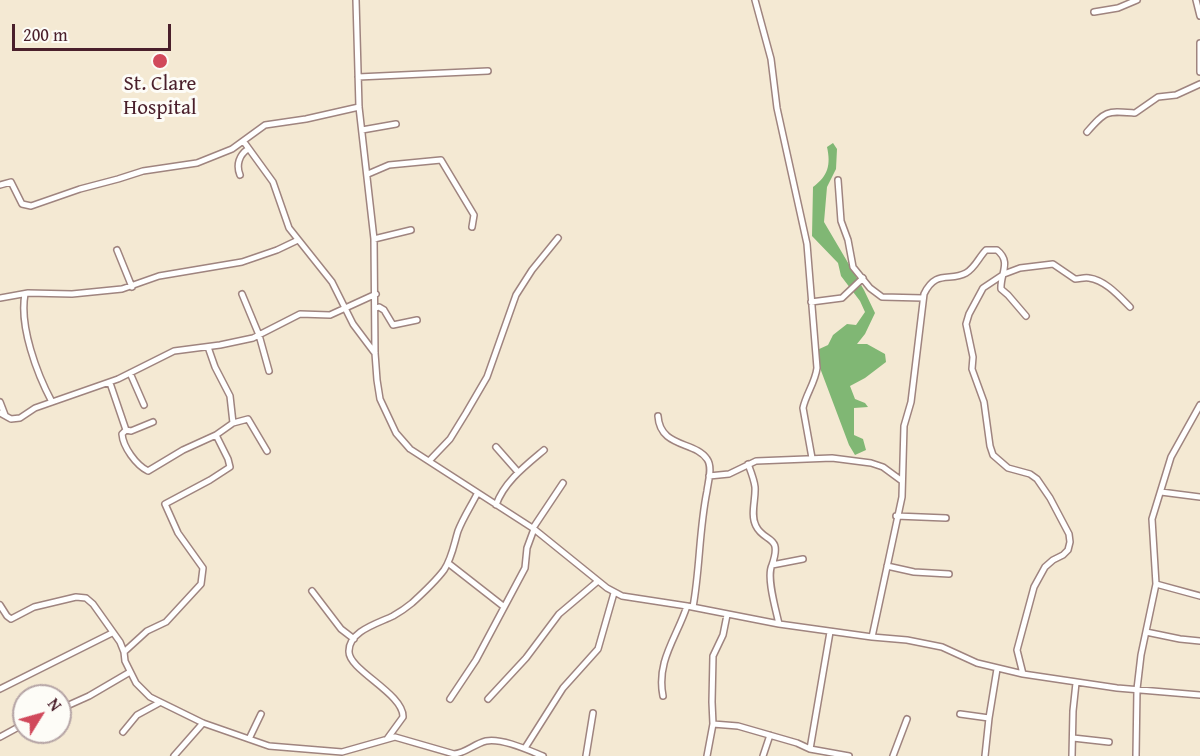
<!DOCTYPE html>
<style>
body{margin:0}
#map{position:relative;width:1200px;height:756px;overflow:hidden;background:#f4e9d3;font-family:"Gentium Book Plus",serif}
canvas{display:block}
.north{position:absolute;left:12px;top:684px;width:60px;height:60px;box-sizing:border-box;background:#fdfcf7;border:2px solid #b5a4a5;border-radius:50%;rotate:53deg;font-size:16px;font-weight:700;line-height:24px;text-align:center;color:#4a1f2b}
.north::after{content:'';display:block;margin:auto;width:21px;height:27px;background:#d1495b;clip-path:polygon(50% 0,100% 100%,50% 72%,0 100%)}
.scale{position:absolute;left:12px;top:24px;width:159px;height:27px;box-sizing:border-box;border:3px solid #4a1f2b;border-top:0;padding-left:8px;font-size:18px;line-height:21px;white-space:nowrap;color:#4a1f2b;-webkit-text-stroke:4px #fdfcf7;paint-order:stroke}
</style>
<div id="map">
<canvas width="1200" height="756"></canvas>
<div class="north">N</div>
<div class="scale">200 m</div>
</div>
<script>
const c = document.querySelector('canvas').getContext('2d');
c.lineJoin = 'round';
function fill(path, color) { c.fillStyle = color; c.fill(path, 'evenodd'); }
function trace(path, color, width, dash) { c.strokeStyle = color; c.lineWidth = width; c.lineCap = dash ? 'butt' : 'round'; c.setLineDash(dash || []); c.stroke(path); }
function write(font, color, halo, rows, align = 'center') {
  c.font = font + ' "Gentium Book Plus",serif'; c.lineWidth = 6; c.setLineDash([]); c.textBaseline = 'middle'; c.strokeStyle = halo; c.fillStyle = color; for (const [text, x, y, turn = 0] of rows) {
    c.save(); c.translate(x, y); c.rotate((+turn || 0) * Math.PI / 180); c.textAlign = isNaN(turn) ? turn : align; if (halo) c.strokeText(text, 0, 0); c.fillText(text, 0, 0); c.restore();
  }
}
const forest = new Path2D(`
 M833 143 837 149 836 169 827 187 824 222 864 290 875 313 865 334 857 344H867L885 354 886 362 865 378 850 386 855 399 865 403 868 407 854 408V435L863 439 866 450 855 455 849 445 817 360V350L828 345 833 335 847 324 856 325 865 312 860 301 841 276 838 263 812 236 813 187C828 176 831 165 827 147Z`);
const minor = new Path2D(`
 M356 0 359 107 374 239 375 353 377 380 380 399 396 433 410 449 534 529 607 588 622 596 687 606 779 624 872 637 907 640 942 647 977 663 1023 674 1117 688 1200 695
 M755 0 771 59 777 108 807 244 817 368C815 383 806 394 803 408L812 458
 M1196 0 1200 16
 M1094 12 1118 8 1137 0
 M1200 43V72
 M358 77 488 71
 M362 130 396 124
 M1087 132C1106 110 1107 111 1135 113L1158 97 1176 95 1200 84
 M244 142 273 182 289 228 332 282 353 324 374 352
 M368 174 389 165 441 160 474 215 472 227
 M240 175C236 165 239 155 248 149
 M838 180 841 221 848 240 853 267 870 288 882 297 923 298
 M0 185 11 182 22 204 31 206 80 189 118 179 143 171 197 163 232 149 265 125 306 119 359 107
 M374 239 411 230
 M117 250 132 287
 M25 294C19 326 37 374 52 402
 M242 294 259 335 269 371
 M0 298 28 293 72 294 122 289 159 276 242 262 277 250 298 240
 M811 302 842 298 863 278
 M376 308 379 307 384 310 393 325 417 320
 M130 373 144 405
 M110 383 126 430 131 431 153 422
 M0 402 5 415
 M0 413 11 419 20 418 35 408 118 379 174 351 220 345 253 338 300 314 330 315 376 294
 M658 416C660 448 695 441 707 459 713 467 708 482 707 491 699 530 700 569 693 607
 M233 423 248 419 267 451
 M126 430 122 434C123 447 136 465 148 471L183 450 216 435
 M496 447 518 472
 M429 461 450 439 466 413 487 377 516 295 532 270 558 238
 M748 464C751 472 754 479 755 487 756 499 750 515 756 526 764 543 783 534 772 565
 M709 476 729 474 756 461 832 458 871 463 883 467 902 481
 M1161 492 1200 497
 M496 505C504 482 525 466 544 450
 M896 516 946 518
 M533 528 563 483
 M448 563 503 606
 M887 566 914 572 949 574
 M1156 584 1200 596
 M312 591 341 629 354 639
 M0 605 7 616 11 619 34 607 76 597 86 598 93 604 120 642 124 652 125 661 136 683 150 697 203 723 269 746 342 752 395 737 454 754C466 753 474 744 486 741 502 738 528 750 543 756
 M779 624C776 610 766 577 772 565L803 559
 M1146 632 1180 639 1200 641
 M872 637 902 497 904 426 911 402 924 294C936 269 950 282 966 273 975 268 979 257 986 250H997C1012 262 1000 274 1001 289L1008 295 1026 316
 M124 652 147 631 166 622 201 584 203 568 178 533 165 504 210 480 230 467 228 459 216 435 233 423 230 396 215 367 208 347
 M1023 674 1017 650 1034 587 1045 567 1053 560 1063 555 1068 550 1070 542 1069 534 1050 498 1037 479 1030 474 1008 468 993 455 990 446 984 402 972 369 973 357 966 324 969 314 983 288 1004 274 1020 268 1053 264 1075 279C1080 279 1084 277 1089 278 1105 280 1119 296 1130 307
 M0 689 112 633
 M663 696C656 661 677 637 687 606
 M450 699 476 660 525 568 527 548 534 529
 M488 699 526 658 559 614 598 581
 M60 709 89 696 130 672
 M960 714 989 718
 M713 724 738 726 797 743 810 749 849 756
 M123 732 137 715 159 703
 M0 737 24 724
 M1073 738 1109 742
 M249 739 261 714
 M387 739 403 717C404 694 349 670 349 652 348 631 379 623 393 616 400 612 406 608 412 603 423 593 435 582 444 570 452 558 454 544 458 531 463 518 471 506 477 494
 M525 748 563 688 598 649 614 593
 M810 749 830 632
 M174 756 203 723
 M586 756 593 713
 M707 756 713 724 712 702 713 656 723 635 727 615
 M763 756 770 735
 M893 756 907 719
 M985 756 989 718 997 669
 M1072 756 1073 711 1076 683
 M1136 756 1137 689 1141 655 1156 584 1152 519 1171 457 1200 405`);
const markers = [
 [160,61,8,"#d1495b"]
];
const poiNames = [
 ["St. Clare",160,85],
 ["Hospital",160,109]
];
fill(forest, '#80b774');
trace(minor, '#9f847f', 8);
trace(minor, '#fff', 5);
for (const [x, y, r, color] of markers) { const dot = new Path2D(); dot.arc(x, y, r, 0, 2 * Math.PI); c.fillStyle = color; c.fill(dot); trace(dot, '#fdfcf7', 2); }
write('21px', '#4a1f2b', '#fdfcf7', poiNames);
</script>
